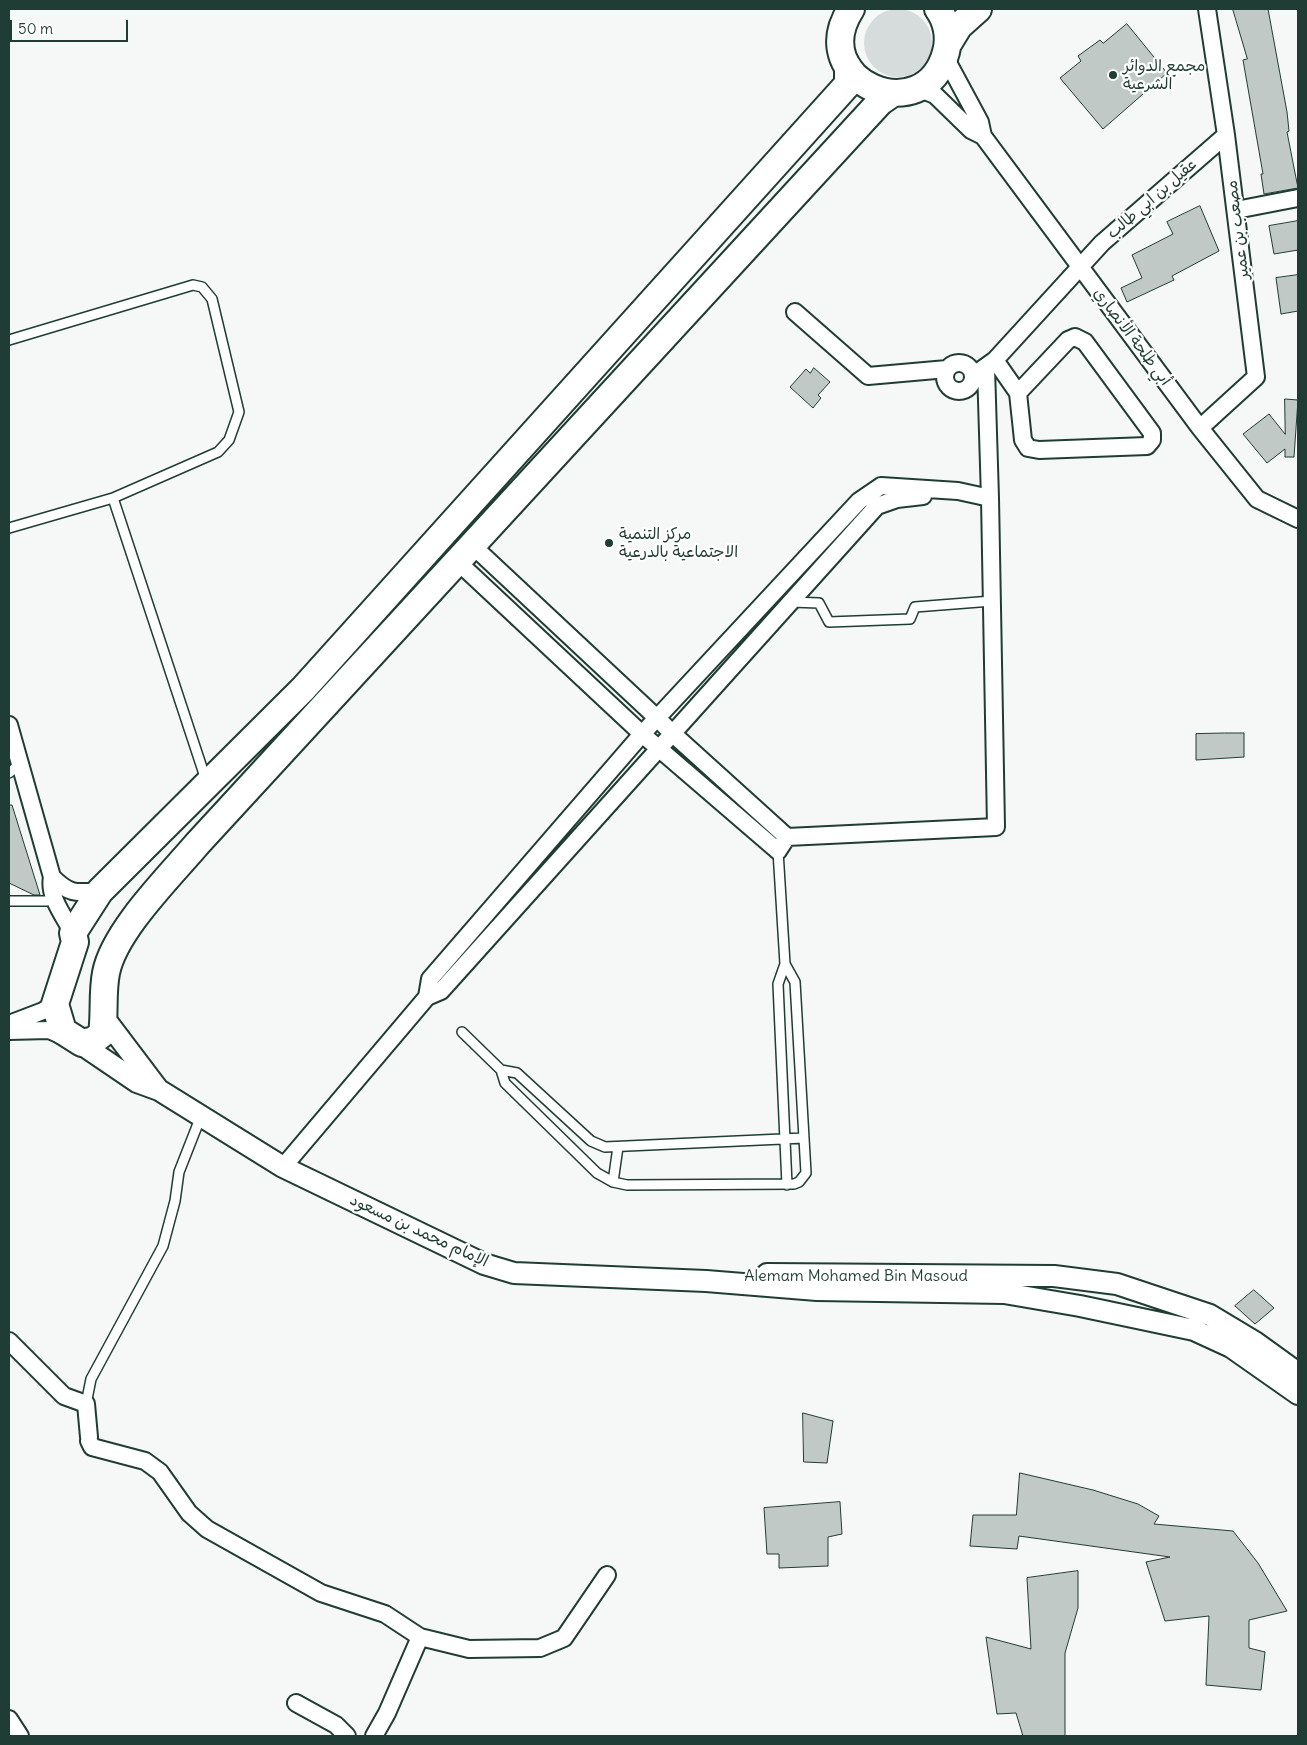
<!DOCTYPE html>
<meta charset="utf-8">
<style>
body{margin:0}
#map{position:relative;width:1307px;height:1745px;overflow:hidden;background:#f6f7f7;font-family:Delius,sans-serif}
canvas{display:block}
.frame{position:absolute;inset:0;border:10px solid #1f3d34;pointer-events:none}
.scale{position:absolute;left:10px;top:20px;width:118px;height:22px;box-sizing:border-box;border:2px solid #1f3d34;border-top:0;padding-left:6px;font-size:15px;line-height:18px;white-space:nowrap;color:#1f3d34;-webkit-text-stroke:4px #fff;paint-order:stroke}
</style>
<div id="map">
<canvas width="1307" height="1745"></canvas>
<div class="frame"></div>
<div class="scale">50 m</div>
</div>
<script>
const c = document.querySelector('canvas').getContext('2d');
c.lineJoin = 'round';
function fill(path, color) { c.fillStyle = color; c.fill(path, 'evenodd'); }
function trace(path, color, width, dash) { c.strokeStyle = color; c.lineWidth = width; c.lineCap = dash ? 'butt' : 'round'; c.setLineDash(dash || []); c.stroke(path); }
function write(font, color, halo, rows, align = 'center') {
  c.font = font + ' Delius,"Playpen Sans Arabic",sans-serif'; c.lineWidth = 4.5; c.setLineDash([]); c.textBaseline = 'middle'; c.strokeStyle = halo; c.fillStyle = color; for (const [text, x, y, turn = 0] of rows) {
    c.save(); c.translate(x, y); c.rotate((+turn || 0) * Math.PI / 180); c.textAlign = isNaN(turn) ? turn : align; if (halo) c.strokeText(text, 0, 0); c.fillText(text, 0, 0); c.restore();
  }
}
const green = new Path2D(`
 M864 43a34 34 0 1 1 68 0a34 34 0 1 1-68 0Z`);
const building = new Path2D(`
 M1233 9H1268L1287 112 1289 131 1287 132 1298 188 1264 194 1261 174H1263L1243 60 1247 59Z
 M1127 24 1167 73 1103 129 1060 78 1081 61 1078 56 1100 40 1103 43Z
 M1200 206 1219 251 1172 276 1174 280 1127 302 1121 288 1142 278 1132 255 1173 234 1167 222Z
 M1298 221V250L1274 254 1269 226Z
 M1298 275V311L1281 314 1276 278Z
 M814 368 830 382 818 395 821 398 813 408 790 387 806 369 810 373Z
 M1285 399 1298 400 1294 457H1285V449L1267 463 1243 434 1269 414 1285 434Z
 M1225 733H1244V757L1196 760V734Z
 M9 805H12L40 895H34L9 883Z
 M1254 1290 1274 1308 1255 1324 1235 1306Z
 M803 1413 833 1421 827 1463 804 1462Z
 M1020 1473 1093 1490 1138 1504 1159 1516 1154 1524 1233 1531 1258 1563 1287 1611 1249 1620V1648L1265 1652 1261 1690 1206 1685 1209 1616 1165 1621 1146 1562 1170 1557 1019 1536 1017 1549 970 1546 973 1515H1016Z
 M840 1502 842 1534 828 1537V1566L779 1568V1554H767L764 1508Z
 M1078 1571V1608L1065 1653V1736H1023L1016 1713 997 1714 986 1637 1031 1649 1027 1578Z`);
const service = new Path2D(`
 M9 340 193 285 202 287 212 299 239 412 229 440 218 452 113 498
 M9 528 113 498 206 780
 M791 602 819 603 829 622 910 619 915 607 992 601
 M9 773 21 763
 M778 851 785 964 778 984 787 1185
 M9 901H47L54 899
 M462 1032 501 1070 505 1083 597 1173 613 1182 627 1185 794 1184 799 1182 806 1173 795 982 785 964
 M501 1070 517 1073 591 1141 605 1147 804 1138
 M613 1182 618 1147
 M86 1404 91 1379 163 1246 175 1201 179 1172 201 1116`);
const minor = new Path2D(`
 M945 57 980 122 983 136 1200 428 1257 499 1298 519
 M917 88 935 95 971 130 983 136
 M1236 210 1298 198
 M795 312 868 376 947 369
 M995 360 1018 393 1068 340 1075 337 1085 342 1152 433V440L1147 446 1039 450 1028 448 1023 440 1018 393
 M945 377a14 14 0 1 1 28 0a14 14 0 1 1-28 0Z
 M986 368 990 498
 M974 375 995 360 1102 243 1226 135
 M1200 428 1256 377 1226 135 1207 9
 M458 562 642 734 778 851 787 837
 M9 725 52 877
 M73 933C64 916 48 897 52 877 70 895 76 893 100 891
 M427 997 430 979 642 734 657 718 859 501 881 486 958 491 990 498 996 827 787 837 672 733 657 718 473 546
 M9 1024 43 1011 55 1004
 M9 1031 49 1030 69 1039
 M283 1167 427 997 441 991 877 506 897 499 923 496
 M9 1341 64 1396 86 1404 89 1437
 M89 1441 92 1447 145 1461 160 1472 189 1513 207 1529 321 1593 385 1614 420 1637 469 1649 540 1648 564 1638 607 1575
 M296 1703 336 1725 347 1736
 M9 1719 20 1736
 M374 1736 387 1713 420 1637`);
const tertiary = new Path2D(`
 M105 1019 158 1089
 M84 1046 137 1082 159 1090 283 1167 484 1264 514 1273 706 1281 817 1290 1004 1293 1080 1306 1194 1330 1231 1347 1298 1394
 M767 1274 1054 1276 1117 1284 1210 1315 1255 1342 1298 1373`);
const primary = new Path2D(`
 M851 9C804 82 925 132 946 52 950 38 947 21 938 9
 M948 44 959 26 978 9
 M848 67V84L303 689 100 891 73 933 75 942 55 1004 63 1031 82 1043 94 1040 102 1034C105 1014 102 993 106 973 114 931 170 876 198 843L880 102 893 93`);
const markers = [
 [1113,75,5,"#1f3d34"],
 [609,543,5,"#1f3d34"]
];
const poiNames = [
 ["مجمع الدوائر",1123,66],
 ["الشرعية",1123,84],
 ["مركز التنمية",619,534],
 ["الاجتماعية بالدرعية",619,552]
];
const streetNames = [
 ["عقيل بن ابي طالب",1152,199,-41],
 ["مصعب بن عمير",1238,230,-97],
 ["أبي طلحة الأنصاري",1132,337,53],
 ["الإمام محمد بن مسعود",419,1231,25],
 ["Alemam Mohamed Bin Masoud",856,1276]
];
fill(green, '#d6dcdb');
fill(building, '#c0c9c6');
trace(building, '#1f3d34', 1);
trace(service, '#1f3d34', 12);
trace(minor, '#1f3d34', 20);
trace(tertiary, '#1f3d34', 24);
trace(primary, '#1f3d34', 30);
trace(service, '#fff', 9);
trace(minor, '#fff', 16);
trace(tertiary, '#fff', 20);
trace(primary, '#fff', 26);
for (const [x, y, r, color] of markers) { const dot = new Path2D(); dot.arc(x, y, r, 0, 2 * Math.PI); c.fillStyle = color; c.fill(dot); trace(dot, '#fff', 2); }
write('16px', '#1f3d34', '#fff', poiNames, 'left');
write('16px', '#1f3d34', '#fff', streetNames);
</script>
